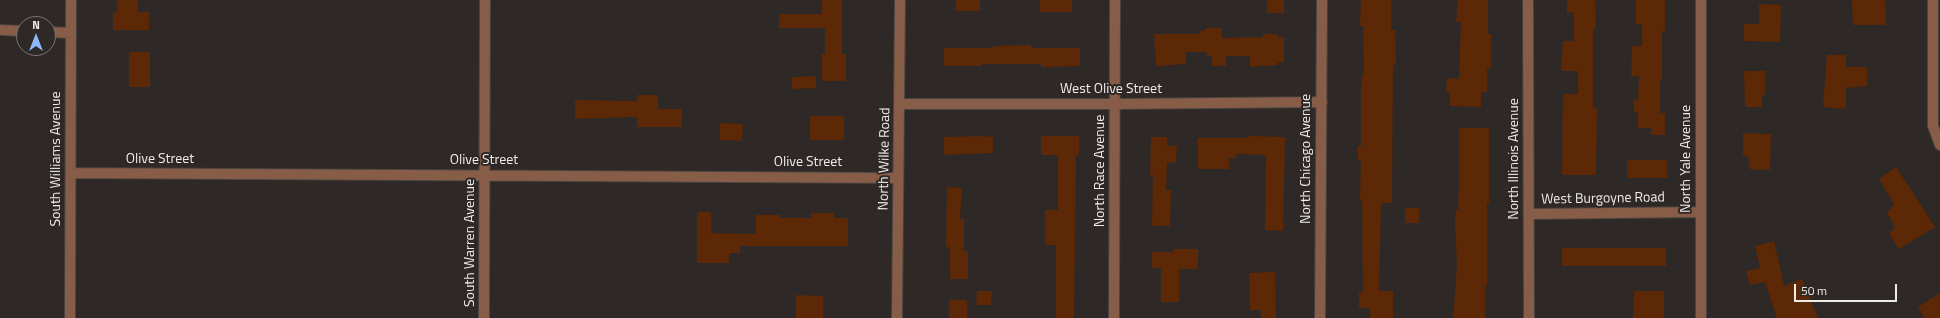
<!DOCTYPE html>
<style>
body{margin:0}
#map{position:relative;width:1940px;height:318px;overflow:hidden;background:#2e2826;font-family:"Titillium Web",sans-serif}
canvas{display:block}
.north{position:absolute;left:16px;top:16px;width:40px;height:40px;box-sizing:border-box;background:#2e2826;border:1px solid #7b7674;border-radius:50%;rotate:0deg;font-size:11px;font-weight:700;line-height:16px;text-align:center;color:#efebe9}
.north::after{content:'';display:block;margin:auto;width:14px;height:18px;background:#8db9fc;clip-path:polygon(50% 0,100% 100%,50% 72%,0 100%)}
.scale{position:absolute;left:1794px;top:284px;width:103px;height:18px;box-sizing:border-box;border:2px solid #efebe9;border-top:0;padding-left:5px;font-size:12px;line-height:14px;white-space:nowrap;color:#efebe9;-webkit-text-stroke:3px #2e2826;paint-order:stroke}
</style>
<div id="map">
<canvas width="1940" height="318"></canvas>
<div class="north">N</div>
<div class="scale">50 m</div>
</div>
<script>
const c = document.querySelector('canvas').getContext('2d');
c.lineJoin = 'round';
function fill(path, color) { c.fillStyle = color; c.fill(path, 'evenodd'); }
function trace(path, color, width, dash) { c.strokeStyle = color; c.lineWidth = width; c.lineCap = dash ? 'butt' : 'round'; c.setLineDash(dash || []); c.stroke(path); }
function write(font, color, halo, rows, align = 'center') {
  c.font = font + ' "Titillium Web",sans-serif'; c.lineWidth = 4; c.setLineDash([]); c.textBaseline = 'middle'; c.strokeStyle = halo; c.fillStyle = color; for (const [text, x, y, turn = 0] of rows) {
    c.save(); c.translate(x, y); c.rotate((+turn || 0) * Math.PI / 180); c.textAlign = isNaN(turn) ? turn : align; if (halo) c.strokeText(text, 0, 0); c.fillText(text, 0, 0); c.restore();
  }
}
const building = new Path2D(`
 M117 0H138V12H149V30H113V12H117Z
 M822 0H842V54H846V81H822V54H825V28H779V14H822Z
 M956 0H980V11H956Z
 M1040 0H1072V12H1040Z
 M1267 0H1284V13H1267Z
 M1361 0H1391V30H1395L1396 65H1393L1392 203H1381L1379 291H1393V318H1370V308H1359V292H1363L1362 200H1360L1361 161H1358V146H1361V88L1362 74H1364L1363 26H1360Z
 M1458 0H1488V34H1491V68H1487V92H1481V107L1450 106V92H1446L1447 78 1459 79 1461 22H1456Z
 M1567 0H1595L1596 29H1593V108H1597L1596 175H1562L1563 94H1578V71H1561L1563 41H1574V12L1567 13Z
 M1636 0H1665V31H1662V80H1660V113H1665V135H1651V128H1638V112L1634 111V100H1638L1639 76 1631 77 1632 46H1642V24H1636Z
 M1852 0H1885L1886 25H1853Z
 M1759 4 1781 5 1780 42 1744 41V24H1759Z
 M1206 28H1222V38L1263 37V34H1277V37H1284V62L1277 63V65L1250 67V56H1226V66H1212V56H1207V52H1186V64L1156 66 1154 34H1199V31H1206Z
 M1031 45V48H1080V66L1041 67V64H982V66H944V48H993V46Z
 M129 52H150V87H129Z
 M1827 55H1846V67H1867V86L1846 88V109L1823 107Z
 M1744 71H1765V95H1762V107H1745Z
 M816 76V88L792 89V77Z
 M637 95H658V109H682V127H637V117L575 119V100L637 101Z
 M810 116H844V140H810Z
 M720 123 743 124 742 141 720 140Z
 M1459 128H1489V203H1487V286H1485V318H1453L1457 266 1455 224 1456 210H1458L1459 183Z
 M1743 133 1771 134 1770 170 1749 169V157L1743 156Z
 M982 136 993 137V153L944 155V137Z
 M1041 136H1079V155H1076L1074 318H1056V245H1045V210H1058V155H1041Z
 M1248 136 1285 137 1283 231 1265 230 1266 155 1236 154V158H1229V169H1198V138H1248Z
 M1151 137H1167V146H1177L1176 163 1167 162 1166 190H1171L1170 226H1152L1153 175H1150Z
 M1627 160H1667V178H1627Z
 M1896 167 1935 227 1899 249 1889 234 1895 227 1887 213 1894 204 1879 179Z
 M947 187 962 188 960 219H964V251H968V279H950V247H946Z
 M1405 208H1419V223H1405Z
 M697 212H711V233L756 234V215H780V218H811V213H834V218H848V246H740V253H729V263H697Z
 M1774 241 1784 286 1802 279 1818 318H1777L1765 282 1750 285 1746 271 1760 268 1755 246Z
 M1562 248H1666V266H1562Z
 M1173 249H1198V269H1179V302H1161V268H1152V252H1173Z
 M1275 272 1276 318H1261V310H1250L1249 273Z
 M977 291H992L991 305H976Z
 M1634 291H1664V318H1633Z
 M1940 293V318H1924L1918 307Z
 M796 295 823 296V318H796Z
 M949 300H967V318H949Z`);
const minor = new Path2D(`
 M1528 0 1529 318
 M1933 0V126L1940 145
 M0 30 24 31
 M48 32 71 33
 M900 104H1115L1322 102
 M72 173 897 178
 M1530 214 1701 212
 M70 318 71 0
 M484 318 485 0
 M897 318 900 0
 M1114 318 1115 0
 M1320 318 1322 0
 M1701 318V0`);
const streetNames = [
 ["West Olive Street",1111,90],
 ["South Williams Avenue",57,159,-90],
 ["North Wilke Road",885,159,-89],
 ["North Chicago Avenue",1307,159,-90],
 ["North Illinois Avenue",1515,159,-90],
 ["North Yale Avenue",1687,159,-90],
 ["Olive Street",160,160],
 ["Olive Street",484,161],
 ["Olive Street",808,163],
 ["North Race Avenue",1101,171,-90],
 ["West Burgoyne Road",1603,199,-1],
 ["South Warren Avenue",471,243,-90]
];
fill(building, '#5c2806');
trace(minor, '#494341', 12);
trace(minor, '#885d47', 10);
write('14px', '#efebe9', '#2e2826', streetNames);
</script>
